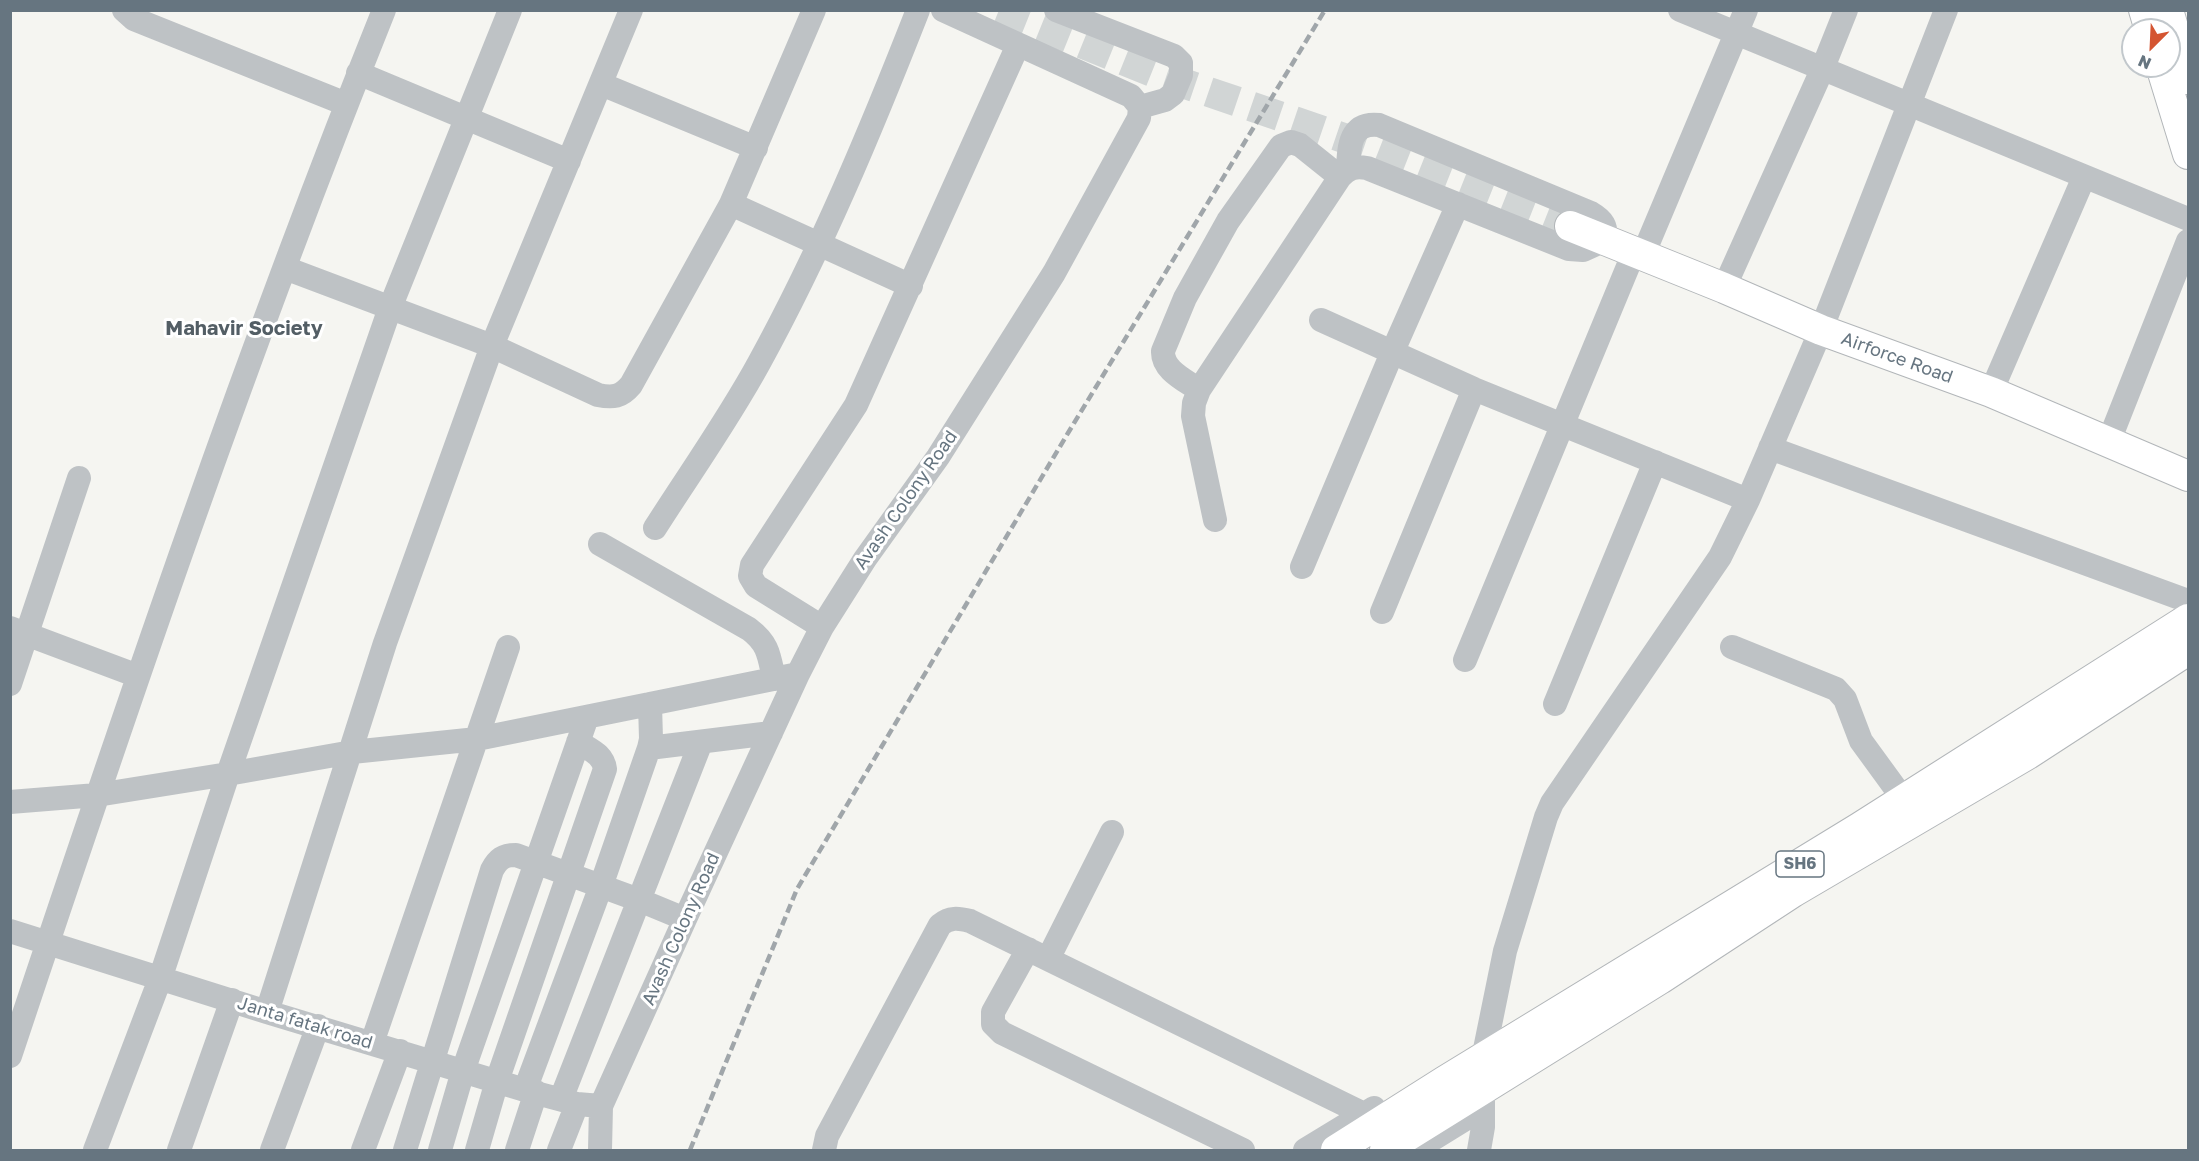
<!DOCTYPE html>
<style>
body{margin:0}
#map{position:relative;width:2199px;height:1161px;overflow:hidden;background:#f5f5f1;font-family:"Golos Text",sans-serif}
canvas{display:block}
.frame{position:absolute;inset:0;border:12px solid #667580;pointer-events:none}
.north{position:absolute;left:2121px;top:18px;width:60px;height:60px;box-sizing:border-box;background:#fff;border:2px solid #c2c8cc;border-radius:50%;rotate:204deg;font-size:16px;font-weight:700;line-height:24px;text-align:center;color:#667580}
.north::after{content:'';display:block;margin:auto;width:21px;height:27px;background:#d45532;clip-path:polygon(50% 0,100% 100%,50% 72%,0 100%)}
</style>
<div id="map">
<canvas width="2199" height="1161"></canvas>
<div class="frame"></div>
<div class="north">N</div>
</div>
<script>
const c = document.querySelector('canvas').getContext('2d');
c.lineJoin = 'round';
function trace(path, color, width, dash) { c.strokeStyle = color; c.lineWidth = width; c.lineCap = dash ? 'butt' : 'round'; c.setLineDash(dash || []); c.stroke(path); }
function write(font, color, halo, rows, align = 'center') {
  c.font = font + ' "Golos Text",sans-serif'; c.lineWidth = 6; c.setLineDash([]); c.textBaseline = 'middle'; c.strokeStyle = halo; c.fillStyle = color; for (const [text, x, y, turn = 0] of rows) {
    c.save(); c.translate(x, y); c.rotate((+turn || 0) * Math.PI / 180); c.textAlign = isNaN(turn) ? turn : align; if (halo) c.strokeText(text, 0, 0); c.fillText(text, 0, 0); c.restore();
  }
}
const majorTunnel = new Path2D(`
 M999 10 1165 77 1367 146 1570 226`);
const minor = new Path2D(`
 M124 10 134 19 346 104
 M1056 10 1174 56 1181 63V75L1173 94 1165 100 1140 107
 M1680 10 2188 219
 M358 73 569 161
 M601 84 756 148
 M731 204 911 286
 M1643 255 1746 10
 M285 268 492 346 598 395C613 398 621 397 631 385L731 204 814 10
 M1724 288 1822 70 1846 10
 M1321 320 1474 389 1748 500
 M1199 390C1185 380 1162 370 1163 351L1185 298 1228 221 1281 146 1291 142 1300 145 1340 177
 M1991 392 2084 177
 M2109 441 2188 241
 M1770 448 2188 601
 M1215 520 1193 416 1194 403 1199 390 1340 177C1349 168 1354 166 1367 168L1569 249 1583 250 1605 240C1607 226 1603 220 1591 213L1379 125C1350 122 1349 146 1348 169
 M655 528C690 473 728 420 759 363 821 250 871 130 918 10
 M600 544 749 629C769 644 769 656 774 679
 M1302 567 1392 353 1458 204
 M1382 612 1474 389
 M822 627 756 586 750 576 752 565 856 405 1018 45
 M10 628 138 676
 M1732 647 1836 689 1845 699 1861 741 1904 800
 M1465 660 1634 252
 M10 684 79 478
 M1555 704 1655 462
 M649 748 771 733
 M10 802 97 795 228 774 352 752 477 739 798 674
 M10 931 267 1012 525 1090 577 1104 601 1106
 M1028 949 993 1012V1024L1002 1033 1243 1150
 M1048 959 1112 832
 M267 1012 385 643 492 346 631 10
 M372 1043 508 647
 M10 1056C127 705 246 354 384 10
 M1483 1059 1505 951 1546 817 1552 803 1720 557 1748 500 1821 330 1946 10
 M525 1090 601 886 649 748 651 739 650 704
 M561 1099 701 742
 M95 1150 160 979 228 774 390 308 510 10
 M179 1150 232 1000
 M272 1150 318 1026
 M363 1150 400 1051
 M405 1150 492 870C498 859 503 855 516 855L639 900 685 919
 M440 1150 463 1071 587 717
 M477 1150 497 1081 605 769C603 754 590 750 578 742
 M517 1150 536 1092
 M559 1150 577 1104
 M600 1150 601 1106 685 919 798 674 822 627 865 559 938 457 1054 273 1139 118 1140 107 1131 96 943 10
 M824 1150 827 1136 940 925C950 917 958 918 970 921L1364 1114
 M1305 1150 1374 1108
 M1415 1150 1483 1108
 M1479 1150 1483 1127V1096`);
const major = new Path2D(`
 M2144 10 2150 30
 M2168 10 2188 79
 M2161 66 2188 154
 M1570 226 1724 288 1821 330 1991 392 2188 476
 M1336 1150 1445 1081 1859 828 2188 619
 M1385 1150 1660 979 1793 892 2028 754 2188 650`);
const rail = new Path2D(`
 M690 1150 797 889 1068 433 1325 10`);
const shields = [
 [1800,864,48]
];
const shieldNames = [
 ["SH6",1800,864]
];
const streetNames = [
 ["Airforce Road",1897,358,20],
 ["Avash Colony Road",906,500,-55],
 ["Avash Colony Road",681,929,-66],
 ["Janta fatak road",305,1023,17]
];
const neighbourhoodNames = [
 ["Mahavir Society",244,329]
];
trace(majorTunnel, '#d1d5d5', 30, [30, 15]);
trace(major, '#b2b6b9', 32);
trace(minor, '#bec2c5', 24);
trace(major, '#fff', 30);
trace(rail, '#a0a6aa', 4.5, [9, 4.5]);
for (const [x, y, w] of shields) { const box = new Path2D(); box.roundRect(x - w / 2, y - 13, w, 26, 4.5); c.fillStyle = '#fff'; c.fill(box); trace(box, '#667580', 1.5); }
write('bold 16px', '#667580', null, shieldNames);
write('18px', '#667580', '#fff', streetNames);
write('bold 20px', '#535e65', '#fff', neighbourhoodNames);
</script>
